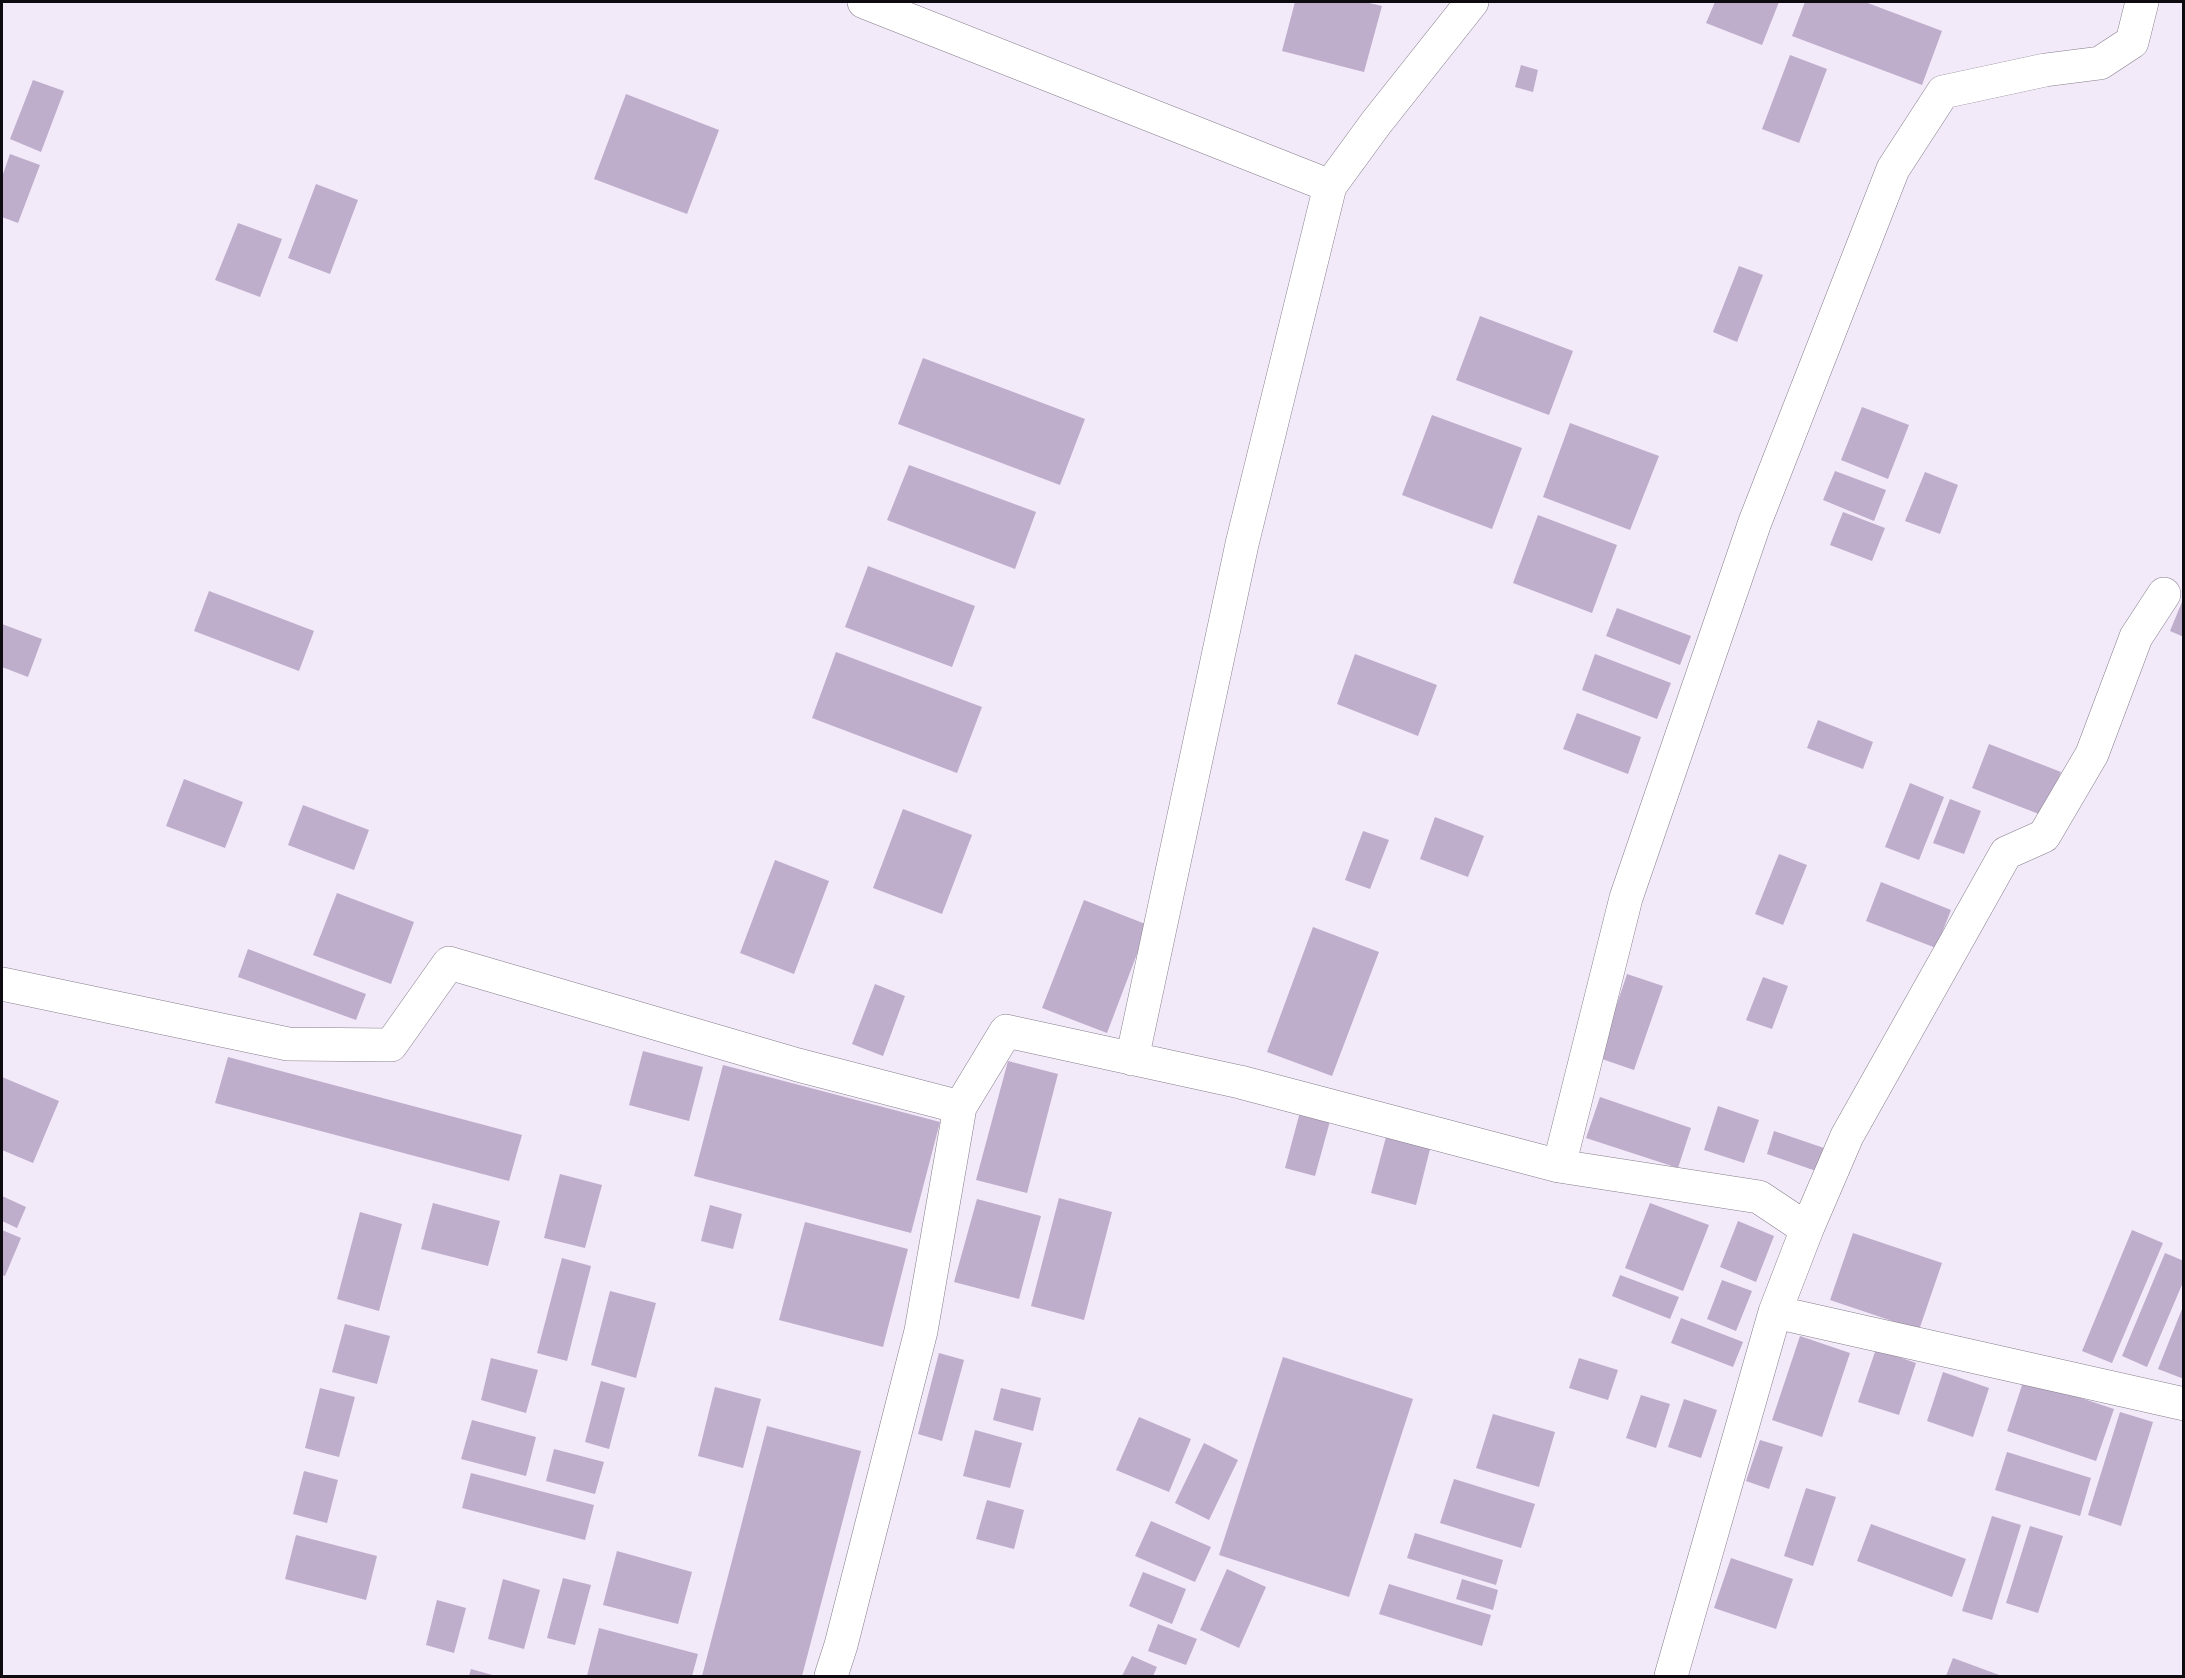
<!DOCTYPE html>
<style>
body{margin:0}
#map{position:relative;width:2185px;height:1678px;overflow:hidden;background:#f2e9f9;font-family:"Asap Condensed",sans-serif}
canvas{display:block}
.frame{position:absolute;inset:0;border:3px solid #0e0b10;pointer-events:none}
</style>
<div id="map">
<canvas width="2185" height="1678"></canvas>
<div class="frame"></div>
</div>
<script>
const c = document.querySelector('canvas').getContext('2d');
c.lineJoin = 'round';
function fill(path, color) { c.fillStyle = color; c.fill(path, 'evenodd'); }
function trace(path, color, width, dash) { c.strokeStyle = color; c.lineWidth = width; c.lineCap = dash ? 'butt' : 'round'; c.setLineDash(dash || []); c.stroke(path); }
const building = new Path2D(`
 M1295 2H1365L1382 6 1364 72 1282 51Z
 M1715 2H1779L1762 45 1706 23Z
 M1805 2H1865L1942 31 1922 85 1792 36Z
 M1790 55 1827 69 1799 143 1762 129Z
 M1521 65 1538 70 1533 92 1515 87Z
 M33 80 64 91 41 152 10 139Z
 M626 94 719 130 687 214 594 179Z
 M10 154 40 165 18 223 2 217V177Z
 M316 184 358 200 330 274 288 258Z
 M238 223 282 239 260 297 215 280Z
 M1739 266 1763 275 1737 342 1713 332Z
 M1480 316 1573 351 1549 415 1456 380Z
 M923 358 1085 419 1060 485 898 424Z
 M1862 407 1909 425 1888 479 1841 460Z
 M1432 415 1522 448 1492 529 1402 495Z
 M1570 423 1659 456 1630 530 1543 497Z
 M909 465 1036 512 1015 569 887 520Z
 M1835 471 1886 490 1874 521 1823 500Z
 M1925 472 1958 485 1940 534 1905 521Z
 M1843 512 1885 528 1872 561 1830 545Z
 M1538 515 1617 545 1592 613 1513 583Z
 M868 566 975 606 952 667 845 627Z
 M209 591 314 631 299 671 194 631Z
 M2184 597V637L2170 631Z
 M1617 608 1691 636 1680 665 1606 636Z
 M2 624 42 639 28 677 2 667Z
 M836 652 982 707 957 773 812 718Z
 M1355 654 1437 685 1418 736 1337 704Z
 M1595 654 1671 683 1657 719 1582 690Z
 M1577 713 1641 737 1628 774 1563 749Z
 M1818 720 1873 742 1863 769 1807 748Z
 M1989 744 2061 772 2044 816 1972 788Z
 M184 779 243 802 225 848 166 826Z
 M1910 783 1944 797 1919 860 1885 847Z
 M1950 799 1981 811 1964 854 1933 843Z
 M303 805 369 830 354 870 288 845Z
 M903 809 972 835 942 914 873 888Z
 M1435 817 1484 836 1468 877 1420 859Z
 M1363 831 1389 840 1370 889 1345 880Z
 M1779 854 1807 865 1783 925 1755 914Z
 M775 860 829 881 794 974 740 953Z
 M1881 882 1951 910 1936 948 1866 921Z
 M337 893 414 922 391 984 313 955Z
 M1084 900 1148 925 1107 1033 1042 1008Z
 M1313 927 1379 952 1332 1076 1267 1052Z
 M248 949 366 994 356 1020 238 977Z
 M1627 974 1663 986 1634 1070 1599 1058Z
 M1763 977 1788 986 1772 1029 1746 1020Z
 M875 984 905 996 883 1056 852 1044Z
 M643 1051 703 1067 689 1121 629 1105Z
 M228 1057 522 1135 509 1181 215 1103Z
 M1008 1061 1058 1074 1027 1193 976 1180Z
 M723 1065 940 1122 911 1233 694 1176Z
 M2 1077 59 1101 33 1163 2 1150Z
 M1600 1097 1691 1128 1678 1168 1586 1138Z
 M1718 1106 1759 1120 1744 1163 1704 1150Z
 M1300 1112 1330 1121 1315 1176 1285 1168Z
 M1774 1131 1827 1149 1819 1172 1767 1154Z
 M1386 1137 1430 1149 1416 1205 1371 1193Z
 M560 1174 602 1185 585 1248 544 1238Z
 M2 1196 26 1207 17 1228 2 1221Z
 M1059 1198 1112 1212 1084 1320 1031 1306Z
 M977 1199 1041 1216 1019 1299 954 1282Z
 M433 1203 500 1221 488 1266 421 1249Z
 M1650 1203 1709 1225 1683 1291 1625 1268Z
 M710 1205 742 1214 733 1249 701 1241Z
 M360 1212 402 1224 379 1311 337 1299Z
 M1738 1221 1774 1236 1756 1282 1720 1267Z
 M805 1222 908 1249 883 1347 779 1320Z
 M2 1230 21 1238 5 1276 2 1275Z
 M2132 1230 2163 1243 2112 1363 2082 1351Z
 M1853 1233 1942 1263 1919 1330 1830 1300Z
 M2165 1253 2184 1261V1280L2147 1367 2122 1356Z
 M562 1258 591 1266 567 1361 537 1353Z
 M1620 1275 1679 1297 1670 1319 1612 1296Z
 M1722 1280 1752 1291 1736 1331 1707 1319Z
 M610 1291 656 1303 636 1378 591 1365Z
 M2184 1304V1379L2158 1369Z
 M1681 1318 1743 1342 1733 1367 1671 1343Z
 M345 1324 390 1336 377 1384 332 1372Z
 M1800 1336 1850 1353 1822 1437 1772 1420Z
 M1876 1349 1916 1363 1899 1415 1858 1402Z
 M939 1353 964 1360 942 1441 918 1434Z
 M1283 1357 1413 1399 1349 1597 1219 1555Z
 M491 1358 538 1370 526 1413 481 1400Z
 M1579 1358 1618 1370 1608 1400 1569 1388Z
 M1943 1372 1989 1388 1973 1437 1927 1421Z
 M2024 1379 2114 1409 2096 1461 2007 1431Z
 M601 1381 625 1388 609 1449 585 1442Z
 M715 1387 761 1399 743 1468 698 1456Z
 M320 1388 355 1397 339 1457 305 1448Z
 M1001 1388 1041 1398 1033 1431 993 1420Z
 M1641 1395 1670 1404 1656 1448 1626 1438Z
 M1684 1399 1717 1410 1701 1458 1668 1447Z
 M2120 1412 2153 1422 2121 1526 2088 1515Z
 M1493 1414 1555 1432 1539 1487 1476 1468Z
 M1139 1417 1191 1439 1169 1492 1116 1470Z
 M472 1420 536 1437 526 1476 461 1459Z
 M767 1426 861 1451 802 1676H702Z
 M975 1430 1022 1443 1010 1488 963 1476Z
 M1760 1440 1783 1447 1769 1489 1746 1481Z
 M1204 1443 1238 1460 1209 1520 1175 1503Z
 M554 1449 604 1462 595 1494 546 1481Z
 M2007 1452 2091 1478 2080 1516 1995 1490Z
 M304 1471 338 1480 327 1523 293 1514Z
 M471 1473 594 1505 585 1540 462 1508Z
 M1454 1479 1535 1504 1521 1548 1440 1523Z
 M1806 1488 1836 1497 1813 1566 1784 1556Z
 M987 1500 1024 1510 1014 1549 976 1539Z
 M1992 1516 2021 1525 1992 1620 1962 1611Z
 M1151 1521 1211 1547 1195 1582 1135 1556Z
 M1871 1524 1966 1559 1952 1597 1857 1561Z
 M2030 1526 2063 1536 2038 1613 2006 1603Z
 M1415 1533 1503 1560 1496 1585 1407 1558Z
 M296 1535 377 1556 366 1600 285 1579Z
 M617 1551 692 1572 678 1624 603 1605Z
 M1731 1558 1793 1579 1776 1629 1714 1608Z
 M1227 1569 1266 1587 1239 1648 1200 1630Z
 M1143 1572 1186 1589 1172 1624 1129 1606Z
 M563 1578 591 1585 575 1645 547 1638Z
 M503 1579 540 1590 524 1649 488 1639Z
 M1462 1579 1498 1590 1493 1610 1456 1599Z
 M1389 1584 1491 1615 1482 1646 1379 1614Z
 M437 1600 466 1608 454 1653 426 1645Z
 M1158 1624 1197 1639 1186 1665 1148 1651Z
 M599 1628 698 1654 692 1676H587Z
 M1132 1656 1157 1667 1153 1676H1122Z
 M1953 1658 2002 1676H1946Z
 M471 1669 496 1676H469Z`);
const minor = new Path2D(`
 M864 2 1330 186 1242 544 1132 1059
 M1330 186 1376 123 1472 2
 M2 984 288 1044 391 1045 449 963 798 1065 960 1107 921 1331 841 1645 831 1676
 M960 1107 1006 1031 1240 1082 1559 1166 1759 1197 1807 1229 1775 1312 1671 1676
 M1559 1166 1626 898 1755 522 1893 169 1943 92 2045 70 2100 63 2132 42 2142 2
 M1807 1229 1847 1136 2006 853 2044 836 2092 754 2136 637 2164 594
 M1775 1312 2184 1404`);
fill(building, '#bfadcc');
trace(minor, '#867e8c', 34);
trace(minor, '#fff', 33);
</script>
